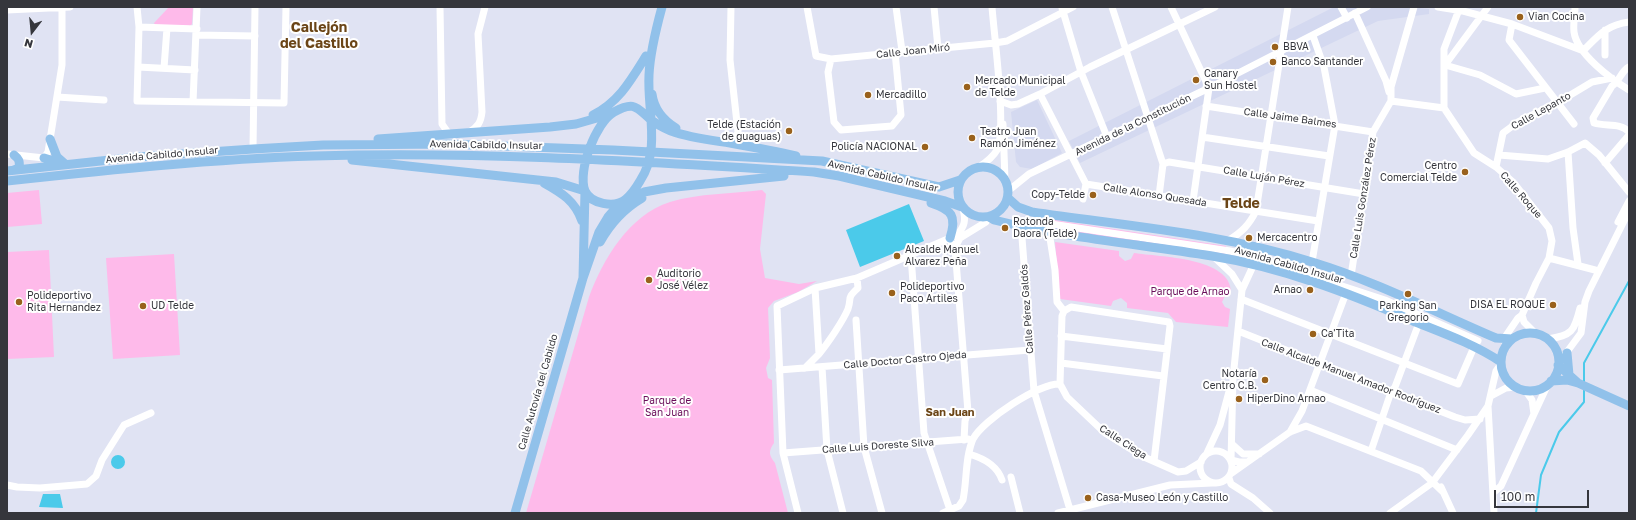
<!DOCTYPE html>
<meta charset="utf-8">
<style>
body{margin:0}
#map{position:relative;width:1636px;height:520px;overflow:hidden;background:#e0e3f3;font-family:"Golos Text",sans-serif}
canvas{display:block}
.frame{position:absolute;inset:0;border:8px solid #35363c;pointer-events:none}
.north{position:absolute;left:12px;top:12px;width:40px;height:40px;-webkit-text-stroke:3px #fff;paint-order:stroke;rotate:196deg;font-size:11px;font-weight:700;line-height:16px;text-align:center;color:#35363c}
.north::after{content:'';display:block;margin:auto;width:14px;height:18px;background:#35363c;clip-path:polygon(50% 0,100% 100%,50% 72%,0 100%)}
.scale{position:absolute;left:1494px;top:490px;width:95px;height:18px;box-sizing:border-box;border:2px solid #35363c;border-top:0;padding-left:5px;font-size:12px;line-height:14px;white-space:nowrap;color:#35363c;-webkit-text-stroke:3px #fff;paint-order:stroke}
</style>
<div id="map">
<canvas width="1636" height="520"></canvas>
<div class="frame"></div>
<div class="north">N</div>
<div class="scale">100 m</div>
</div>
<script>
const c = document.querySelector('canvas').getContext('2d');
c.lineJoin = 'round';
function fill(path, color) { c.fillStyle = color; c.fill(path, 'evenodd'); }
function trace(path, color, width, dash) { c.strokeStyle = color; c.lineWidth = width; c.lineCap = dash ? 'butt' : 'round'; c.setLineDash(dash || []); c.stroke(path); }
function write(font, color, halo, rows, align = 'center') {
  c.font = font + ' "Golos Text",sans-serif'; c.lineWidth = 4; c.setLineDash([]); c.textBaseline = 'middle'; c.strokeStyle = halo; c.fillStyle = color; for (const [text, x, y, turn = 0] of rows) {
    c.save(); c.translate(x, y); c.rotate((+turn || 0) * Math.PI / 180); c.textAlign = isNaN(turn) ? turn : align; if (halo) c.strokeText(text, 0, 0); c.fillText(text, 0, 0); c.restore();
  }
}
const built = new Path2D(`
 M1334 7H1410L1429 9V14L1378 21 1080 163 1069 141Z
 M1037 100 1062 153 1032 169 1020 167 1016 162 1011 112Z`);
const green = new Path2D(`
 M169 7H193L192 24 190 26 155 25 154 23Z
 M39 190 42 224 7 227V193Z
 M762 190 766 194 760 249 765 278 799 284 817 281 798 292 774 301 768 308 770 358 766 368 768 378 772 380 774 443C768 452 769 455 775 463L788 513H526L589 297C603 259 629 215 670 202 699 193 732 194 762 190Z
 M1041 218 1226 246 1225 255 1041 229Z
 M1055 242 1119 251V256L1125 261 1131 259 1134 253C1159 257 1232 257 1231 293L1225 296 1222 302 1225 307 1230 309 1228 327 1176 322 1168 313 1127 308V303L1121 298 1113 301 1111 306 1060 299Z
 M49 250 54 357 7 359V252Z
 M174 254 180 355 113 359 106 258Z`);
const water = new Path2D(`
 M909 204 924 241 860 267 846 230Z
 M111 462a7 7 0 1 1 14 0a7 7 0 1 1-14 0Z
 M43 494H60L63 508 39 507Z`);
const stream = new Path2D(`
 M1584 382V363L1629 281
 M1536 513 1541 475 1559 432 1584 402V389`);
const minor = new Path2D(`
 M137 7 139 27 137 101 284 103 286 7
 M440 7 442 124 449 134
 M807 7 816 56 831 59 995 43 1007 41 1073 7
 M896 7 902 51
 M934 7 938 48
 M1112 7 1163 164 1159 196
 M1171 7 1209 88 1193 201
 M1341 7 1347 18
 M1438 7 1463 11 1512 24 1581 50
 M1460 7 1444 49V108L1474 153 1496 167 1513 182 1549 228 1552 241 1549 258 1536 283 1522 315 1524 322 1535 333
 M1575 7C1575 15 1573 24 1574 32 1577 54 1611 79 1629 90
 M1062 8 1081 72 1107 137
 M7 10 70 7
 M1355 13 1386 81 1389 92
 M1512 24 1509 40 1574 124
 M139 27 197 29
 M1605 30V55
 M196 35 255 36
 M1583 51C1598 36 1606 25 1629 22
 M831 59 828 72 834 122 841 130 892 126 901 115 895 52
 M1445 65 1480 75 1516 94 1545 88
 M1445 65 1488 7
 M138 67 195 70
 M1629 67C1621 71 1620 81 1612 86L1593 118 1594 123C1606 127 1620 122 1629 132
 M164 68 167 28
 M1040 94 1086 184
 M57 97 104 100
 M1000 101 1011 105 1018 104 1040 94 1090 67 1215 7
 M1391 101V87L1414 7
 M1391 101 1444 108
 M193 102 197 7
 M1206 106 1373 132
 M1003 124 1005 180
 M469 132C478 127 481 122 482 112L478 34 485 7
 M1202 137 1329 156
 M730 143 736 137 738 132 730 60 731 7
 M253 149 255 7
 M1568 152 1573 228 1578 264
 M7 154 44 158 48 152 62 65V7
 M1499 155 1548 159 1568 152 1585 143 1599 155 1629 192
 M1605 163 1629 135
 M1163 164 1169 162 1364 194
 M979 167C985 163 993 157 997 150 1007 129 994 35 992 7
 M1496 167 1503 133 1518 122 1557 103 1592 82 1612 78
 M1086 184 1318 221
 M1008 191 1029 174 1209 88 1367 7
 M1083 199 1086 184
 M1038 222 1230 251 1267 259 1272 263 1385 300 1478 341
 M1618 222 1629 201
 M1025 228 1022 238 1034 391 1071 513
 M1049 232 1055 270 1057 302 1064 311
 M949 239 955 248 968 412 965 421 964 440
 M1229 240C1242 232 1249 225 1256 211L1288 7
 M955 248 960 238 986 222 988 217
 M911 256 924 433 951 513
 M1214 257 1232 274 1242 290
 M1549 258 1595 270
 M1312 262 1335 125 1324 67 1313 36
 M1351 276 1373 132 1391 101
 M1241 299 1458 384 1474 347
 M856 320 864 447 882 513
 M1238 331 1455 417 1465 420 1480 419
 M1061 336 1167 349
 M1548 339C1572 335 1574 332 1580 308
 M1503 340 1518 318 1522 315
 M819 354C828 343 843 321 848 309 852 297 846 299 858 288L857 278
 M1061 363 1163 376
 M1558 364 1581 333 1585 302 1589 291 1629 211
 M822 367 827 450 843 513
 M805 368 819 354 815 288
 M779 370 1030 350
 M1310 390 1457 450
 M1491 396 1506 388 1515 387
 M1488 406 1494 513
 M1534 414 1548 384
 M1290 432 1302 411 1346 293
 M1232 444 1243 454H1259
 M1200 467a16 16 0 1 1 32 0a16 16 0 1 1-32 0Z
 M1371 451 1391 392 1395 387 1419 323
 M783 453 968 439
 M1207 453 1220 425 1230 388
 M969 454C983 458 997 465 1002 480
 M1154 461 1170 326 1169 322 1071 307 1064 311 1062 316 1060 384 1067 397 1105 433 1144 457 1178 472 1186 471 1201 462
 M1247 462H1239L1231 460 1233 378 1242 290 1254 264
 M1232 473 1290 432 1306 426 1421 471 1443 492
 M1011 477 1020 513
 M1229 478 1231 484 1253 498 1270 513
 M7 485 17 487 40 488 87 484 96 476 102 460 124 425 151 413
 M1441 487 1453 513
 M1494 492 1501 486 1534 414 1532 400 1525 390
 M798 513 783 453 777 306 815 288 857 278 957 235C965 226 966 220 963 209
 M943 513 959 506 963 500C967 481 965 457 973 439 983 420 1039 383 1060 384
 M1058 513 1170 485 1212 483
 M1390 513 1432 483 1468 435 1488 406 1496 371 1501 364`);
const major = new Path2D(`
 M662 7C656 29 650 52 649 75 647 110 661 150 640 181 636 188 631 195 625 200 614 208 591 204 585 191 577 171 596 122 614 112 634 101 636 107 650 119 656 124 664 128 671 131 690 138 710 140 730 143 752 147 774 151 796 156
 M652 94C654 109 663 120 676 128
 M593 115C619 102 631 80 646 56
 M50 139 57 157 65 164
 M378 139 550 127 576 124 611 114
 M14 155C19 159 20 161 19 168L14 170
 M44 158 60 163
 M352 160 556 182 585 191 583 278
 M958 192a25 25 0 1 1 50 0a25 25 0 1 1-50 0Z
 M7 171 138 157 253 149 323 145 447 144 613 150 822 161 939 187 960 180
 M7 181C109 170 212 159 315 156 481 151 647 162 814 172L839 176 945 201 962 207
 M544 183C562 193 575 201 582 221
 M1008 198 1018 207 1032 212C1126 226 1221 233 1312 262 1375 281 1435 312 1496 338L1512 339
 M628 199 644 192 666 188 784 176
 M931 203C952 210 957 216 950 238
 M989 217 994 220C1066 238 1140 244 1212 256 1281 267 1349 293 1413 321 1443 333 1474 344 1501 362
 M600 242C610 224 625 208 642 198
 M1501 362a29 29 0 1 1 58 0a29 29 0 1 1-58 0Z
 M1567 353 1569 375
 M1558 365 1577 382
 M1551 381 1567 380 1578 383 1629 406
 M515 513 583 278 599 232 608 217 621 202`);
const markers = [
 [1520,17,4,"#99611c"],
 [1275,47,4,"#99611c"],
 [1273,62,4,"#99611c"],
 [1196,80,4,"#99611c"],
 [967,87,4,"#99611c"],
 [868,95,4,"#99611c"],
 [789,131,4,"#99611c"],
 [972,138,4,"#99611c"],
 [925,147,4,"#99611c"],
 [1465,172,4,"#99611c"],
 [1093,195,4,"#99611c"],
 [1005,228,4,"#99611c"],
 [1249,238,4,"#99611c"],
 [897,256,4,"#99611c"],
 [649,280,4,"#99611c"],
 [1310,290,4,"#99611c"],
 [892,293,4,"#99611c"],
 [1408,294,4,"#99611c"],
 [19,302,4,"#99611c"],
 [1553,305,4,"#99611c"],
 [143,306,4,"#99611c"],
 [1313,334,4,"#99611c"],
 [1265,380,4,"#99611c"],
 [1239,399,4,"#99611c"],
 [1088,498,4,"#99611c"]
];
const poiNames = [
 ["Vian Cocina",1528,17],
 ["BBVA",1283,47],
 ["Banco Santander",1281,62],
 ["Canary",1204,74],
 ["Sun Hostel",1204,86],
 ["Mercado Municipal",975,81],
 ["de Telde",975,93],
 ["Mercadillo",876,95],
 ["Telde (Estación",781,125,"right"],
 ["de guaguas)",781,137,"right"],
 ["Teatro Juan",980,132],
 ["Ramón Jiménez",980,144],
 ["Policía NACIONAL",917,147,"right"],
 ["Centro",1457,166,"right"],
 ["Comercial Telde",1457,178,"right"],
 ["Copy-Telde",1085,195,"right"],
 ["Rotonda",1013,222],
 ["Daora (Telde)",1013,234],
 ["Mercacentro",1257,238],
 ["Alcalde Manuel",905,250],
 ["Alvarez Peña",905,262],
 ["Auditorio",657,274],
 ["José Vélez",657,286],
 ["Polideportivo",900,287],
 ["Paco Artiles",900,299],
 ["Arnao",1302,290,"right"],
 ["Polideportivo",27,296],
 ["Rita Hernandez",27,308],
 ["DISA EL ROQUE",1545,305,"right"],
 ["UD Telde",151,306],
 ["Parking San",1408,306,"center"],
 ["Gregorio",1408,318,"center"],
 ["Ca'Tita",1321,334],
 ["Notaría",1257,374,"right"],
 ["Centro C.B.",1257,386,"right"],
 ["HiperDino Arnao",1247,399],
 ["Casa-Museo León y Castillo",1096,498]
];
const streetNames = [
 ["Calle Joan Miró",913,51,-6],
 ["Calle Lepanto",1541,111,-29],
 ["Calle Jaime Balmes",1290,118,8],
 ["Avenida de la Constitución",1133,125,-26],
 ["Avenida Cabildo Insular",486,145,1],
 ["Avenida Cabildo Insular",162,155,-5],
 ["Avenida Cabildo Insular",883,176,13],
 ["Calle Luján Pérez",1264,177,10],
 ["Calle Alonso Quesada",1155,195,9],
 ["Calle Roque",1521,195,49],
 ["Calle Luis González Pérez",1363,198,-81],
 ["Avenida Cabildo Insular",1289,265,16],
 ["Calle Pérez Galdós",1027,309,-94],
 ["Calle Doctor Castro Ojeda",905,360,-5],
 ["Calle Alcalde Manuel Amador Rodríguez",1351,376,21],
 ["Calle Autovía del Cabildo",538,392,-74],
 ["Calle Ciega",1123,442,33],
 ["Calle Luis Doreste Silva",878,446,-4]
];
const parkNames = [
 ["Parque de Arnao",1190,292],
 ["Parque de",667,401],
 ["San Juan",667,413]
];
const neighbourhoodNames = [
 ["San Juan",950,413]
];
const districtNames = [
 ["Callejón",319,28],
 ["del Castillo",319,44],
 ["Telde",1241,204]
];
fill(built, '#d4d9f0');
fill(green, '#febaea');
fill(water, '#4bcaea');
trace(stream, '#4bcaea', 2);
trace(minor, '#fff', 7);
trace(major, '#91c1ea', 9);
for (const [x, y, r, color] of markers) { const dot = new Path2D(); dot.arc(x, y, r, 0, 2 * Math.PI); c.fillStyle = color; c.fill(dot); trace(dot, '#fff', 1.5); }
write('10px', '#35363c', '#fff', poiNames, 'left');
write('10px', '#35363c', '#fff', streetNames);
write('10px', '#6a0e5a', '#fff', parkNames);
write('bold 11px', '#6b4517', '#fff', neighbourhoodNames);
write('bold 14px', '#6b4517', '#fff', districtNames);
</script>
